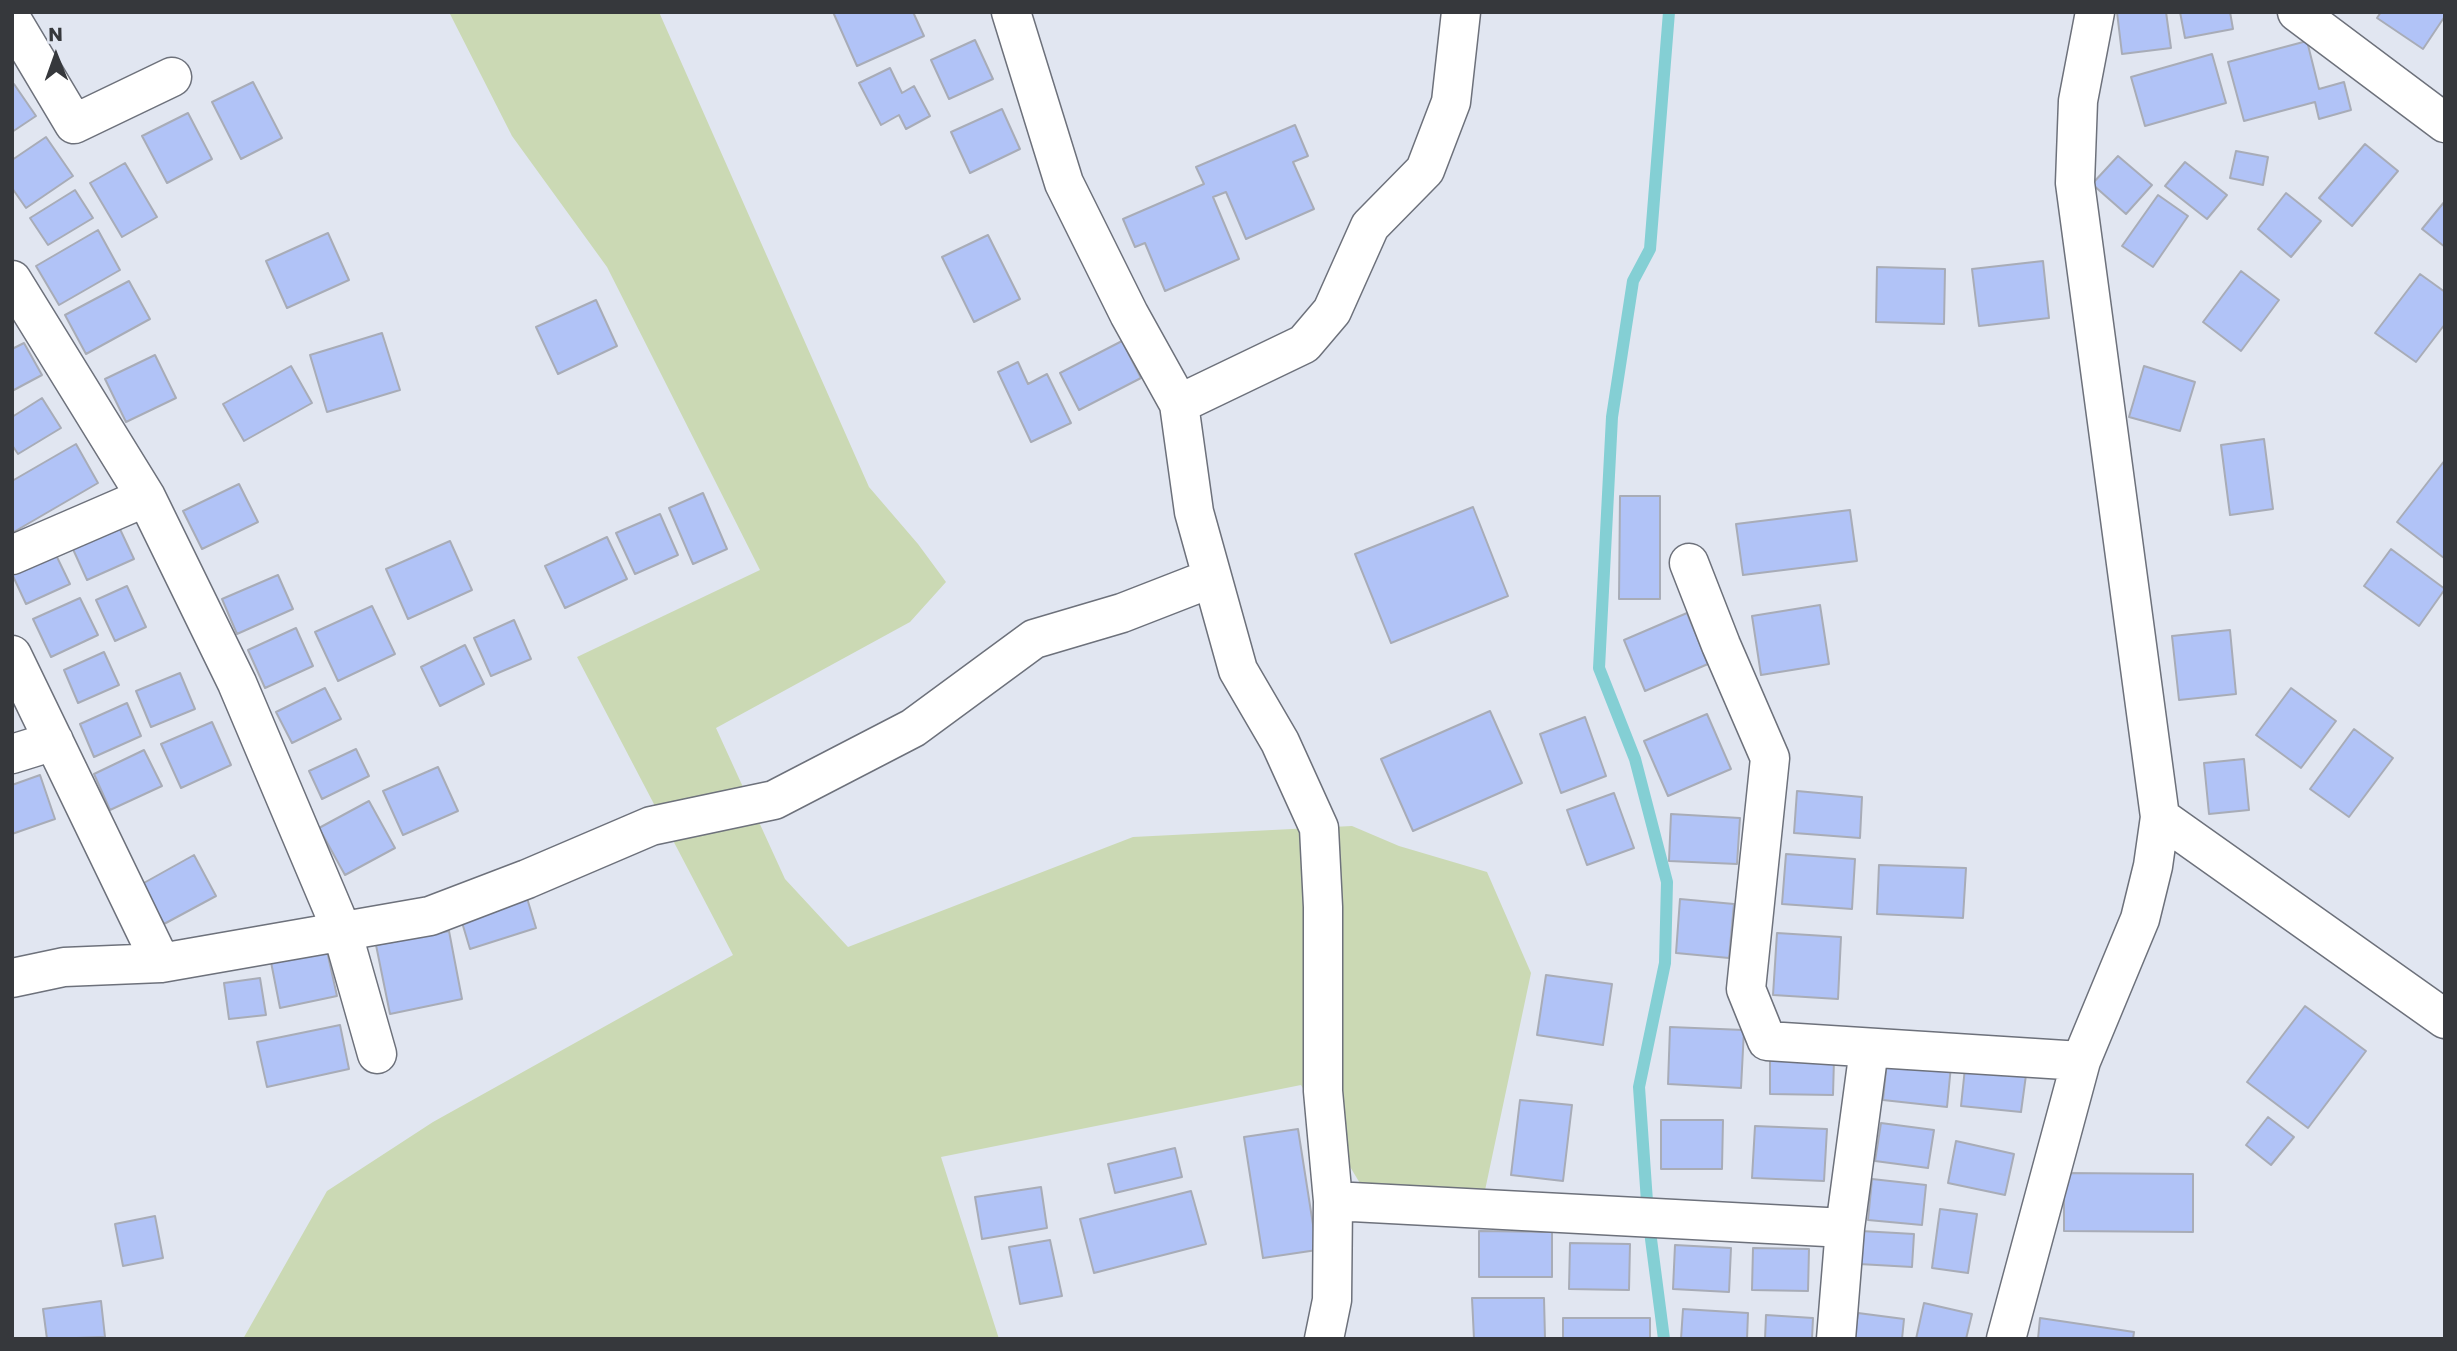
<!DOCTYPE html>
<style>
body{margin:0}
#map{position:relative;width:2457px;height:1351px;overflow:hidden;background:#e1e6f1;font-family:Poppins,sans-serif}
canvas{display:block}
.frame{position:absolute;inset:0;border:14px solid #36383c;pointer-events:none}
.north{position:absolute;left:21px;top:21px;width:70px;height:70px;-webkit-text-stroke:5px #e1e6f1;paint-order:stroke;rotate:359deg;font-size:19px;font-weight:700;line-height:28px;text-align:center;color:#36383c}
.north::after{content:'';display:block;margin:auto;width:24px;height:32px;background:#36383c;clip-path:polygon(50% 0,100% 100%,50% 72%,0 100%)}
</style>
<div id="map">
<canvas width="2457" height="1351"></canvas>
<div class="frame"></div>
<div class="north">N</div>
</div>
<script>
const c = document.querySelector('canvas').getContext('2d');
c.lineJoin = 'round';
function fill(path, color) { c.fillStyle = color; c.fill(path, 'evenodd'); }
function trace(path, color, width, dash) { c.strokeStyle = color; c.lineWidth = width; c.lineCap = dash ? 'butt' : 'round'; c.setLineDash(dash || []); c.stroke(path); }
const green = new Path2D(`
 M449 12H659L869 487 918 544 946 582 910 622 716 728 785 879 848 947 1133 837 1352 826 1399 846 1487 872 1531 973 1484 1195 1361 1185 1301 1085 941 1157 999 1339H243L327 1191 433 1122 733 955 577 657 760 570 607 267 512 136Z`);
const stream = new Path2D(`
 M1664 1339 1648 1216 1639 1087 1665 963 1667 882 1635 759 1599 668 1612 417 1633 281 1650 249 1669 12`);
const building = new Path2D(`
 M833 12H913L924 36 857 66Z
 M2117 12H2166L2171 48 2122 54Z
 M2180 12H2230L2233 29 2185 38Z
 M2381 12H2445V16L2423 49 2377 18Z
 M975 40 993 79 949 99 931 60Z
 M2307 41 2319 89 2344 82 2351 110 2319 119 2315 102 2244 121 2228 62Z
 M2212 54 2226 103 2145 126 2131 77Z
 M890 68 902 93 914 86 930 116 906 129 899 115 881 125 859 83Z
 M253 82 282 138 241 159 212 102Z
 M14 84 36 116 12 132V85Z
 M1002 109 1020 149 970 173 951 132Z
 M188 113 212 159 167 183 142 136Z
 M1295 125 1308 156 1293 162 1314 209 1246 239 1226 192 1213 197 1239 259 1165 291 1145 243 1135 247 1123 219 1204 184 1196 167Z
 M46 137 73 176 26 208 12 188V160Z
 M2365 144 2398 171 2352 226 2319 198Z
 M2236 151 2268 157 2263 185 2230 178Z
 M2118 156 2152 185 2126 214 2092 184Z
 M2185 162 2227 195 2207 219 2165 186Z
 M125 163 157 217 122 237 90 183Z
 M75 190 93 218 48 245 30 218Z
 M2286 193 2321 221 2291 257 2258 229Z
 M2158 195 2188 216 2153 267 2122 246Z
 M2445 201V247L2422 229Z
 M98 230 120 270 59 305 36 266Z
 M328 233 349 280 287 308 266 261Z
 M988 235 1020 299 974 322 942 257Z
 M2043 261 2049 318 1979 326 1972 269Z
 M1877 267 1945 269 1944 324 1876 322Z
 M2241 271 2279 300 2241 351 2203 322Z
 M2420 274 2445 292V324L2416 362 2375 333Z
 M129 281 150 319 86 354 65 315Z
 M596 300 617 346 558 374 536 327Z
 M382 333 400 390 327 412 310 355Z
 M1122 341 1141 378 1079 410 1060 373Z
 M24 343 42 375 12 391V349Z
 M155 355 176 398 126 422 105 379Z
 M1018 362 1028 384 1047 374 1071 423 1031 442 998 372Z
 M291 366 312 403 244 441 223 404Z
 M2144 366 2195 382 2180 431 2129 417Z
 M42 398 61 428 18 454 12 445V417Z
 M2264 439 2273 509 2230 515 2221 445Z
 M76 444 98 483 12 533V481Z
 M2445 460V557L2444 558 2397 522Z
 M239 484 258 522 202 549 183 511Z
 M703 493 727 549 693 564 669 508Z
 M1620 496H1660V599H1619Z
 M1473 507 1508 596 1391 643 1355 554Z
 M1850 510 1857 561 1743 575 1736 524Z
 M660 514 678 555 635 574 616 533Z
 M119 527 134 559 87 580 72 547Z
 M607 537 627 579 565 608 545 566Z
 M450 541 472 590 408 619 386 569Z
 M2391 549 2445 589 2419 626 2364 586Z
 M56 555 70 584 26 604 12 574Z
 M278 575 293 609 237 634 222 599Z
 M127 586 146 627 115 641 96 600Z
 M80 598 98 635 51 657 33 619Z
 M1820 605 1829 664 1761 675 1752 616Z
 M372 606 395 654 338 681 315 632Z
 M1687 613 1708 664 1645 691 1624 640Z
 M514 620 531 659 491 676 474 638Z
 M296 628 313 666 265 688 248 650Z
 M2230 630 2236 694 2179 700 2172 636Z
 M465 645 484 684 440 706 421 667Z
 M104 652 119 685 78 703 64 670Z
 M180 673 195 709 151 727 136 691Z
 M325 688 341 719 292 743 276 712Z
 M2291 688 2336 721 2301 768 2256 735Z
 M127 703 141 736 94 757 80 724Z
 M1490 711 1522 783 1413 831 1381 759Z
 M1707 714 1731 769 1668 796 1644 741Z
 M1585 717 1606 776 1561 793 1540 734Z
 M212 722 231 765 181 788 161 744Z
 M2354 729 2393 758 2349 817 2310 789Z
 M356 749 369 776 322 799 309 771Z
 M144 750 162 786 110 810 94 774Z
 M2244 759 2249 810 2209 814 2204 763Z
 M438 767 458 811 403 835 383 791Z
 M40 775 55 819 12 834V785Z
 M1797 791 1862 797 1860 838 1794 833Z
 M1614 793 1634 848 1587 865 1567 810Z
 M369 801 395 848 345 875 319 828Z
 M1671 814 1740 818 1737 864 1669 861Z
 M1786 854 1855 859 1852 909 1782 904Z
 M194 855 216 896 164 924 142 884Z
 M1879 865 1966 868 1963 918 1877 914Z
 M527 898 536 928 470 949 461 919Z
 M1680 899 1734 904 1729 958 1676 953Z
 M449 931 462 999 390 1014 376 945Z
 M1777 933 1841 937 1838 999 1773 995Z
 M327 951 337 996 280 1008 271 962Z
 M1546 975 1612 984 1603 1045 1537 1035Z
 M260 978 266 1015 229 1019 224 983Z
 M2305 1006 2366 1051 2308 1128 2247 1082Z
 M340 1025 349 1069 267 1087 257 1042Z
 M1670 1027 1744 1030 1741 1088 1668 1084Z
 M1770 1058 1834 1059 1833 1095 1770 1094Z
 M1887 1060 1951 1066 1947 1107 1883 1100Z
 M1965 1068 2026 1075 2021 1112 1961 1106Z
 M1520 1100 1572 1105 1563 1181 1511 1175Z
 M2268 1117 2294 1137 2271 1165 2246 1145Z
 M1661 1120H1723L1722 1169H1661Z
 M1881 1123 1934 1130 1928 1168 1875 1161Z
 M1755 1126 1827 1129 1824 1181 1752 1178Z
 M1298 1129 1317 1250 1263 1258 1244 1137Z
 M1956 1141 2014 1154 2005 1195 1948 1183Z
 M1175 1148 1182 1177 1115 1193 1108 1164Z
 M2064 1173 2193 1174V1232L2064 1231Z
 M1872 1179 1926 1185 1922 1225 1868 1220Z
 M1041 1187 1047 1228 982 1239 975 1197Z
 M1191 1191 1206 1244 1094 1273 1080 1219Z
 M1940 1209 1977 1214 1968 1273 1932 1268Z
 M155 1216 163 1258 123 1266 115 1224Z
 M1479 1231 1552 1232V1277H1479Z
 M1861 1231 1914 1234 1912 1267 1859 1264Z
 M1050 1240 1062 1296 1020 1304 1009 1247Z
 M1570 1243 1630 1244 1629 1290 1569 1289Z
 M1675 1245 1731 1248 1729 1292 1673 1289Z
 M1753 1248 1809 1249 1808 1291 1752 1290Z
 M1472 1298H1544L1545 1339H1474Z
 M101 1301 105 1337 47 1339 43 1309Z
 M1924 1303 1972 1314 1966 1339H1916Z
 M1683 1309 1748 1313 1747 1339H1681Z
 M1858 1313 1904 1319 1902 1339H1854Z
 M1766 1315 1813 1318 1812 1339H1765Z
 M1563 1318H1650V1339H1563Z
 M2040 1318 2134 1332 2133 1339H2038Z`);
const minor = new Path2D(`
 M1011 12 1064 183 1129 314 1179 404 1194 512 1238 670 1280 742 1319 828 1323 907V1091L1333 1201 1332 1300 1324 1339
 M2297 12 2445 123
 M12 20 74 124 172 77
 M12 280 146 497 237 683 342 931 377 1054
 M1179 404 1304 344 1332 311 1370 226 1425 170 1451 102 1461 12
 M12 555 146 497
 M1689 563 1721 645 1770 758 1746 989 1767 1041 2081 1061
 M12 655 161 963
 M12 754 54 741
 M2160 817 2445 1019
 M12 978 64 967 161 963 430 916 527 879 651 826 774 800 913 728 1034 639 1122 613 1212 578
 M1333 1201 1845 1228
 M1836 1339 1845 1228 1869 1049
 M2006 1339 2081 1061 2140 919 2153 866 2160 817 2075 183 2078 101 2095 12`);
fill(green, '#cbd9b4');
trace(stream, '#84cfd4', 12);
fill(building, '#b1c3f7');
trace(building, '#a8acb7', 2);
trace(minor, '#6d717b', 41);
trace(minor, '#fff', 38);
</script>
